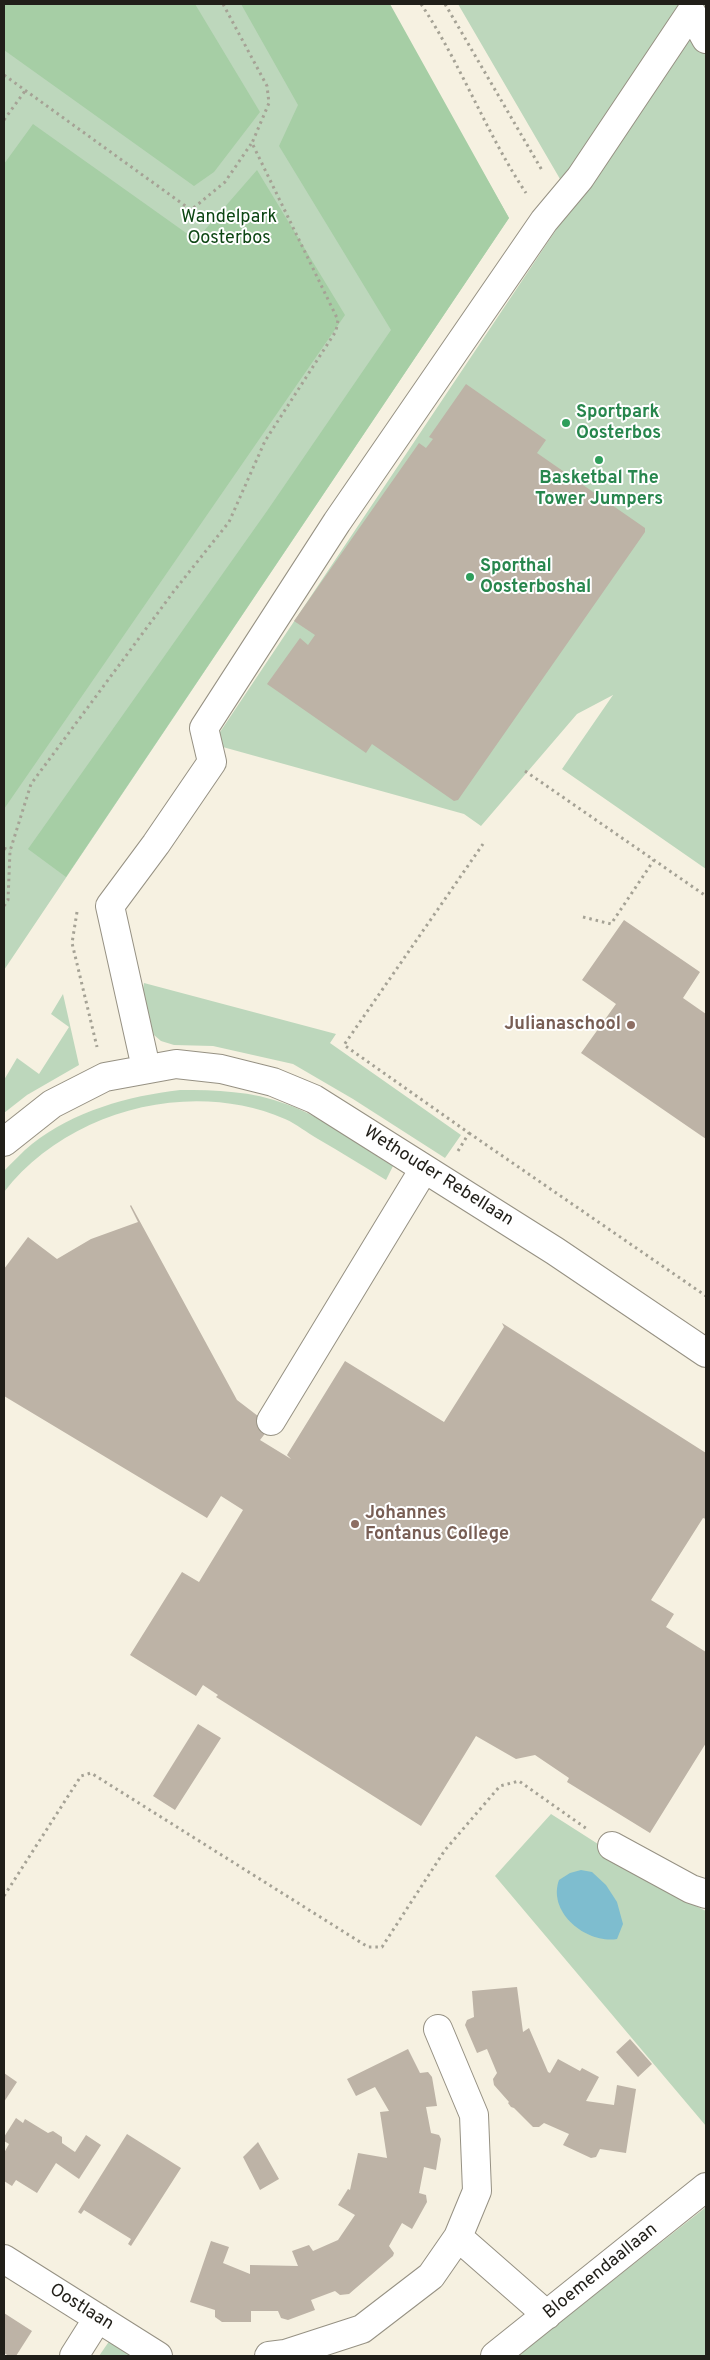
<!DOCTYPE html>
<style>
body{margin:0}
#map{position:relative;width:710px;height:2360px;overflow:hidden;background:#f6f1e1;font-family:Overpass,sans-serif}
canvas{display:block}
.frame{position:absolute;inset:0;border:5px solid #211f19;pointer-events:none}
</style>
<div id="map">
<canvas width="710" height="2360"></canvas>
<div class="frame"></div>
</div>
<script>
const c = document.querySelector('canvas').getContext('2d');
c.lineJoin = 'round';
function fill(path, color) { c.fillStyle = color; c.fill(path, 'evenodd'); }
function trace(path, color, width, dash) { c.strokeStyle = color; c.lineWidth = width; c.lineCap = dash ? 'butt' : 'round'; c.setLineDash(dash || []); c.stroke(path); }
function write(font, color, halo, rows, align = 'center') {
  c.font = font + ' Overpass,sans-serif'; c.lineWidth = 4; c.setLineDash([]); c.textBaseline = 'middle'; c.strokeStyle = halo; c.fillStyle = color; for (const [text, x, y, turn = 0] of rows) {
    c.save(); c.translate(x, y); c.rotate((+turn || 0) * Math.PI / 180); c.textAlign = isNaN(turn) ? turn : align; if (halo) c.strokeText(text, 0, 0); c.fillText(text, 0, 0); c.restore();
  }
}
const green = new Path2D(`
 M4 4H387L509 218 4 970Z
 M458 4H706V869L562 769 613 695 577 714 481 826 464 814 212 744 574 203Z
 M144 983 336 1034 330 1043 461 1135 445 1158 353 1099 293 1064 213 1046 174 1045 161 1041 154 1035 149 1023 142 995Z
 M63 994 79 1065 27 1095 4 1113V1080L17 1058 39 1074 69 1027 51 1014Z
 M180 1090C216 1090 252 1091 286 1104 323 1117 360 1146 393 1166L386 1180C363 1166 341 1152 318 1139 307 1133 297 1124 285 1119 190 1078 67 1111 4 1192V1171C13 1162 22 1152 32 1144 74 1111 128 1096 180 1090Z
 M551 1814 692 1904 706 1911V2126L495 1876Z
 M706 2207 705 2356H517Z
 M110 2340 134 2356H99Z`);
const forest = new Path2D(`
 M4 4H195L260 112 214 172 194 186 4 50Z
 M241 4H390L509 218 66 877 28 849 267 511 391 330 279 146 298 105Z
 M33 124 196 240 257 170 345 315 4 809V164Z`);
const water = new Path2D(`
 M581 1870 592 1872 606 1885 617 1902 623 1924 617 1939C587 1944 547 1913 559 1880L570 1873Z`);
const building = new Path2D(`
 M466 384 546 440 537 453 645 528V532L458 800 454 801 372 744 366 753 267 684 300 638 308 645 315 635 294 621 419 443 426 448 433 439 429 437Z
 M624 920 700 972 683 998 706 1014V1139L581 1053 616 1004 582 980Z
 M131 1205 237 1400 271 1426 260 1440 291 1459 287 1455 345 1361 444 1422 504 1327 502 1323 706 1453V1519L703 1518 651 1600 674 1614 666 1627 706 1652V1743L650 1833 567 1782 569 1778 535 1755 516 1759 476 1736 421 1826 216 1697 218 1695 203 1685 196 1696 130 1655 182 1572 199 1582 243 1510 221 1496 207 1518 4 1396V1269L28 1237 57 1259 91 1239 138 1222 130 1206Z
 M198 1724 221 1738 175 1810 153 1796Z
 M517 1987 523 2032 529 2028 548 2072 550 2073 558 2059 580 2071 582 2068 599 2077 586 2101 614 2105 617 2085 636 2089 626 2153 600 2149 596 2157 591 2158 563 2145 569 2134 544 2123 539 2127H533L514 2108 511 2107 508 2103 509 2102 494 2085 493 2079 497 2073 487 2049 477 2053 465 2025 467 2020 474 2017 472 1991Z
 M630 2039 652 2064 638 2077 616 2052Z
 M408 2049 420 2073 428 2072 432 2077 437 2106 426 2107 431 2133 439 2135 441 2139 436 2170 424 2167 419 2193 426 2195 427 2202 412 2229 402 2223 389 2246 394 2253 393 2256 349 2294 340 2295 335 2291 311 2300 315 2310 288 2320 281 2318 278 2311H251V2322H222L215 2317V2310L190 2302 211 2241 229 2247 223 2263 250 2274V2265L298 2266 292 2251 309 2245 313 2251 338 2240 355 2215 338 2205 348 2189 350 2190 358 2153 387 2158 380 2112 389 2111 375 2087 356 2096 347 2079Z
 M4 2073 17 2082 4 2102Z
 M16 2118 23 2123 25 2119 48 2133 53 2131 62 2137V2143L75 2152 86 2135 101 2145 79 2179 56 2163 37 2193 16 2180 12 2186 4 2181V2153L9 2144 4 2141V2137Z
 M127 2134 181 2168 131 2246 128 2244 131 2239 84 2210 81 2214 78 2212Z
 M258 2142 279 2179 260 2190 243 2157Z
 M4 2313 32 2331 16 2356H9L4 2353Z`);
const path = new Path2D(`
 M421 4C461 64 486 133 526 193
 M445 4 543 172
 M4 75 191 210 225 182 251 144
 M4 120 25 91
 M525 771 706 896
 M4 848 10 851
 M4 906 8 900 10 851 31 784 174 591 229 522 265 441 336 331 338 320 252 143 269 103 267 86 223 4
 M77 912 72 943 97 1047
 M583 917 611 924 654 860
 M469 1133 706 1296
 M458 1151 469 1133 344 1045 483 844
 M4 1896 81 1776 91 1773 368 1947H382L445 1850 500 1786 519 1781 587 1829`);
const minor = new Path2D(`
 M146 1068 110 906 156 844 212 762 204 728 337 522 544 221 580 178 691 12 706 39
 M4 1142 52 1104 105 1077 176 1064 221 1069 273 1082 314 1099 555 1251 706 1353
 M271 1421 424 1169
 M612 1846 691 1889 706 1894
 M458 2237 547 2315
 M4 2259 158 2356
 M74 2356 98 2318
 M269 2356 285 2354 362 2329 431 2276 458 2237 477 2191 474 2115 438 2029
 M495 2356 706 2187`);
const markers = [
 [566,423,5,"#2e9e5b"],
 [599,460,5,"#2e9e5b"],
 [470,577,5,"#2e9e5b"],
 [631,1025,5,"#8d6e63"],
 [355,1524,5,"#8d6e63"]
];
const parkNames = [
 ["Wandelpark",229,218],
 ["Oosterbos",229,239]
];
const leisureNames = [
 ["Sportpark",576,413],
 ["Oosterbos",576,434],
 ["Basketbal The",599,479,"center"],
 ["Tower Jumpers",599,500,"center"],
 ["Sporthal",480,567],
 ["Oosterboshal",480,588]
];
const educationNames = [
 ["Julianaschool",621,1025],
 ["Johannes",365,1514,"left"],
 ["Fontanus College",365,1535,"left"]
];
const streetNames = [
 ["Wethouder Rebellaan",438,1177,32],
 ["Bloemendaallaan",601,2272,-39],
 ["Oostlaan",81,2308,32]
];
fill(green, '#bdd7bc');
fill(forest, '#a6cea5');
fill(water, '#7ebdcf');
fill(building, '#bdb3a6');
trace(minor, '#969183', 30);
trace(path, '#a5a295', 3, [2.5, 4]);
trace(minor, '#fff', 28);
for (const [x, y, r, color] of markers) { const dot = new Path2D(); dot.arc(x, y, r, 0, 2 * Math.PI); c.fillStyle = color; c.fill(dot); trace(dot, '#fff', 2); }
write('18px', '#0d4613', '#fff', parkNames);
write('bold 18px', '#27864d', '#fff', leisureNames, 'left');
write('bold 18px', '#785e54', '#fff', educationNames, 'right');
write('18px', '#211f19', '#fff', streetNames);
</script>
